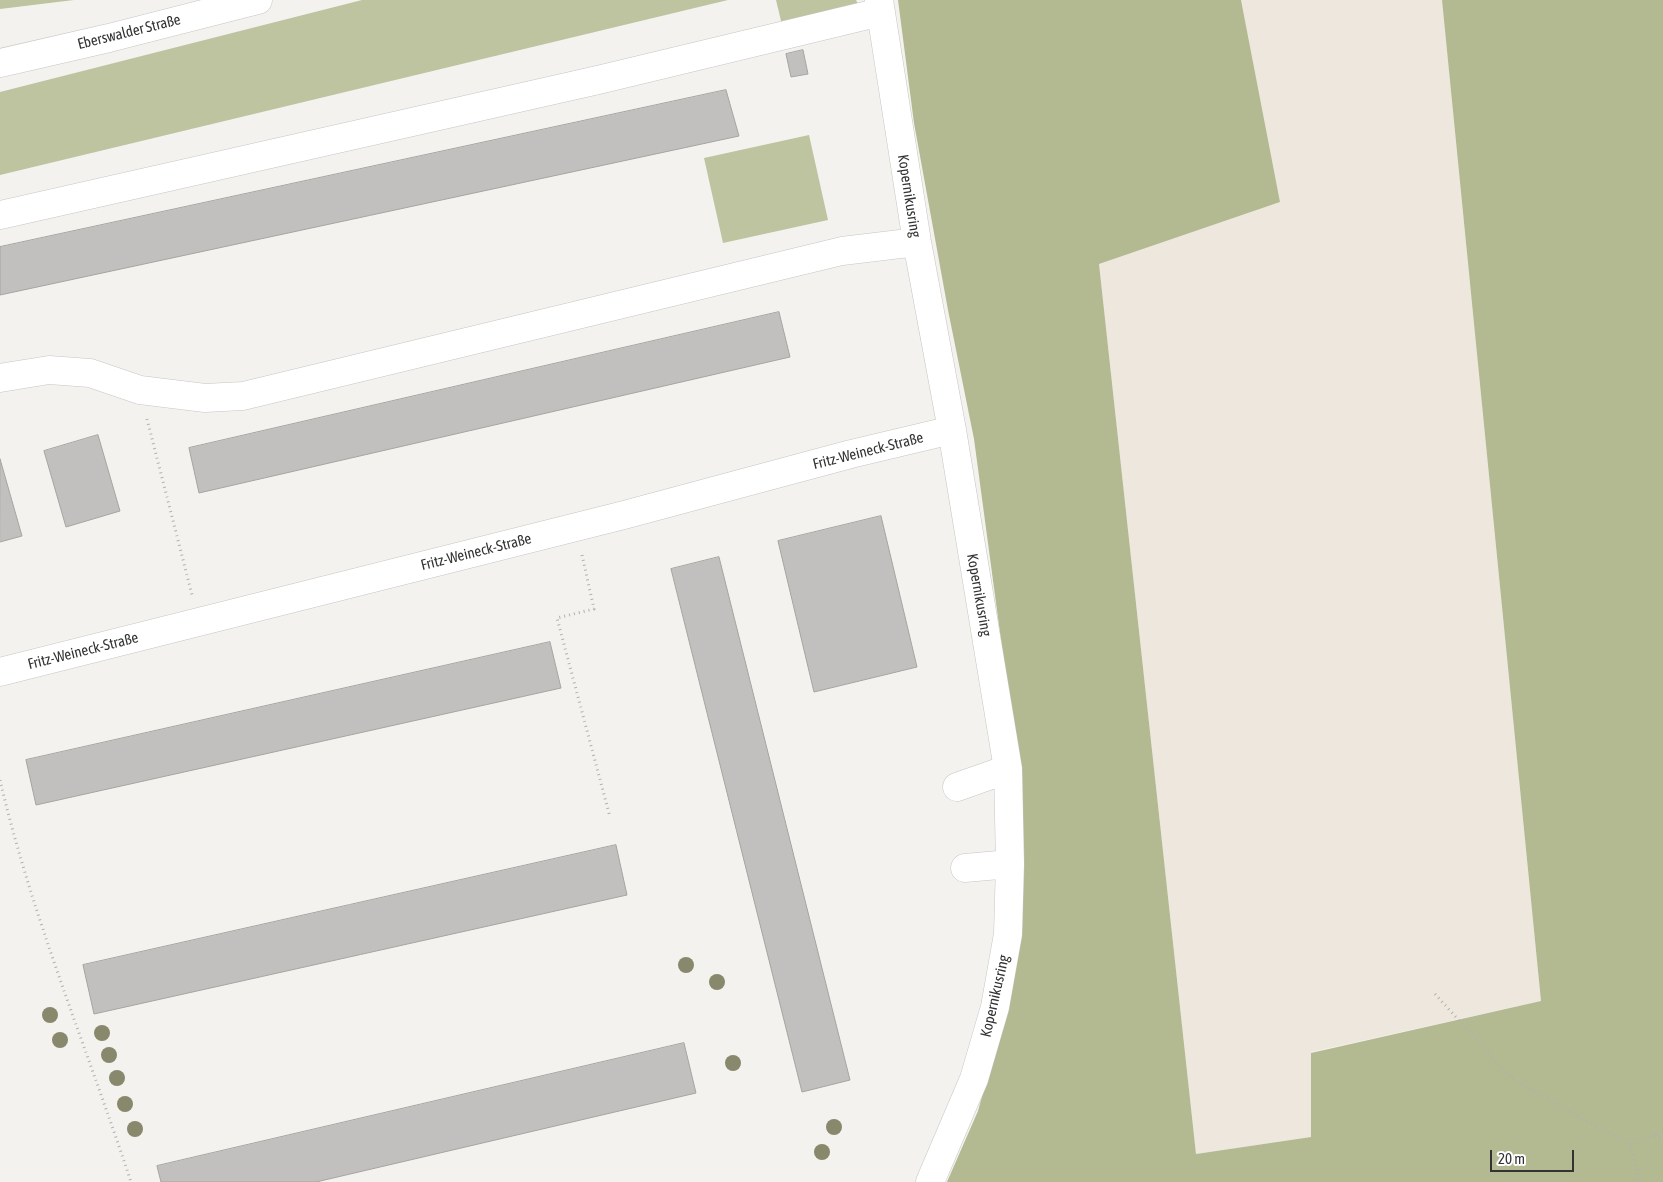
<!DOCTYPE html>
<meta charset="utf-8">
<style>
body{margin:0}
#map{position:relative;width:1663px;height:1182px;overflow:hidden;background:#f4f2ef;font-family:"Asap Condensed",sans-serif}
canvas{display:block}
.scale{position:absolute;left:1490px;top:1150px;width:84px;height:22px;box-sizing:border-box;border:2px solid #333332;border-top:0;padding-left:6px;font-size:15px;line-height:18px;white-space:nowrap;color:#333332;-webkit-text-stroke:4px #fff;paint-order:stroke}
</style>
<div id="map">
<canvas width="1663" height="1182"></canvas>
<div class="scale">20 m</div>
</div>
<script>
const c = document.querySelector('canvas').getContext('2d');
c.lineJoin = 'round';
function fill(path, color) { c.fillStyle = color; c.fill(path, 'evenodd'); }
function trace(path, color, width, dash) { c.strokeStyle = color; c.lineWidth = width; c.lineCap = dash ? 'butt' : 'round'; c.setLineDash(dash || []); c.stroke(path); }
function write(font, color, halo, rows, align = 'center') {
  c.font = font + ' "Asap Condensed",sans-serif'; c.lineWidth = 4; c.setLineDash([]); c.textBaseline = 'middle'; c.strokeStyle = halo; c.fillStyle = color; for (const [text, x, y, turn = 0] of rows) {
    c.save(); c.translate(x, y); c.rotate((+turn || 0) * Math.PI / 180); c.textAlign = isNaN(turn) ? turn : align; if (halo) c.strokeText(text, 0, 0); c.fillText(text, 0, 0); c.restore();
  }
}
const built = new Path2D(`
 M1241 0H1442L1541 1001 1311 1052V1137L1196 1154 1099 264 1280 202Z`);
const green = new Path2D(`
 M0 0H74L0 9Z
 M362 0H728L0 175V92Z
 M776 0H856L858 4 782 25Z
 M809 135 828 220 723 243 704 158Z`);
const forest = new Path2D(`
 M898 0H1241L1280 202 1099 264 1196 1154 1311 1137V1053L1541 1001 1442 0H1663V1182H947L978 1111 1010 995 1006 677 974 439 948 310 914 123Z`);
const building = new Path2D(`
 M803 50 808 74 791 77 786 54Z
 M726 90 739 136 0 295V247Z
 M779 312 790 357 199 493 189 448Z
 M98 435 120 511 66 527 44 451Z
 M0 459 22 536 0 542Z
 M881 516 917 667 814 692 778 541Z
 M719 557 850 1080 802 1092 671 569Z
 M550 642 561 688 36 805 26 760Z
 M616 845 627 895 94 1014 83 965Z
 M684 1043 696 1093 316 1182H161L157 1166Z`);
const path = new Path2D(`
 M147 419 192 595
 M582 555 594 609 557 618 610 817
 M0 780C32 917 87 1048 131 1182
 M1435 994 1511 1078 1630 1145 1663 1131
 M1655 1135 1663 1141
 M1630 1145 1640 1182`);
const minor = new Path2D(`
 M879 0 917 242 952 430 1008 769 1010 864 1008 934 995 1007 974 1079 930 1182
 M0 215 598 80 881 12
 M0 378 49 370 90 373 140 390 205 398 243 396 842 251 917 242
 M0 672 624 515 851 454 952 430
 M957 787 1008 769
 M965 868 1010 864`);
const major = new Path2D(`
 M0 63 109 38 258 0`);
const trees = [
 [686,965],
 [717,982],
 [50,1015],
 [102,1033],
 [60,1040],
 [109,1055],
 [733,1063],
 [117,1078],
 [125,1104],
 [834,1127],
 [135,1129],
 [822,1152]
];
const streetNames = [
 ["Eberswalder Straße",129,32,-14],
 ["Kopernikusring",909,196,81],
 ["Fritz-Weineck-Straße",868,451,-14],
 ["Fritz-Weineck-Straße",476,552,-14],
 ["Kopernikusring",979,595,80],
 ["Fritz-Weineck-Straße",83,651,-14],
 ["Kopernikusring",995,996,-77]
];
fill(built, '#ede7de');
fill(green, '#bec49f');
fill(forest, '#b3b990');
fill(building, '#c2c0be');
trace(building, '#a6a4a1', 1);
trace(minor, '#c7c5c2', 29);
trace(major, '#c7c5c2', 29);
trace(path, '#b2b1ae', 3, [1, 4]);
trace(minor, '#fff', 28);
trace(major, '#fff', 28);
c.fillStyle = '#87886c';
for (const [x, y] of trees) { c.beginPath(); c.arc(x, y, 8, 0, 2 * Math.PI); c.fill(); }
write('15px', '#333332', '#fff', streetNames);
</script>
